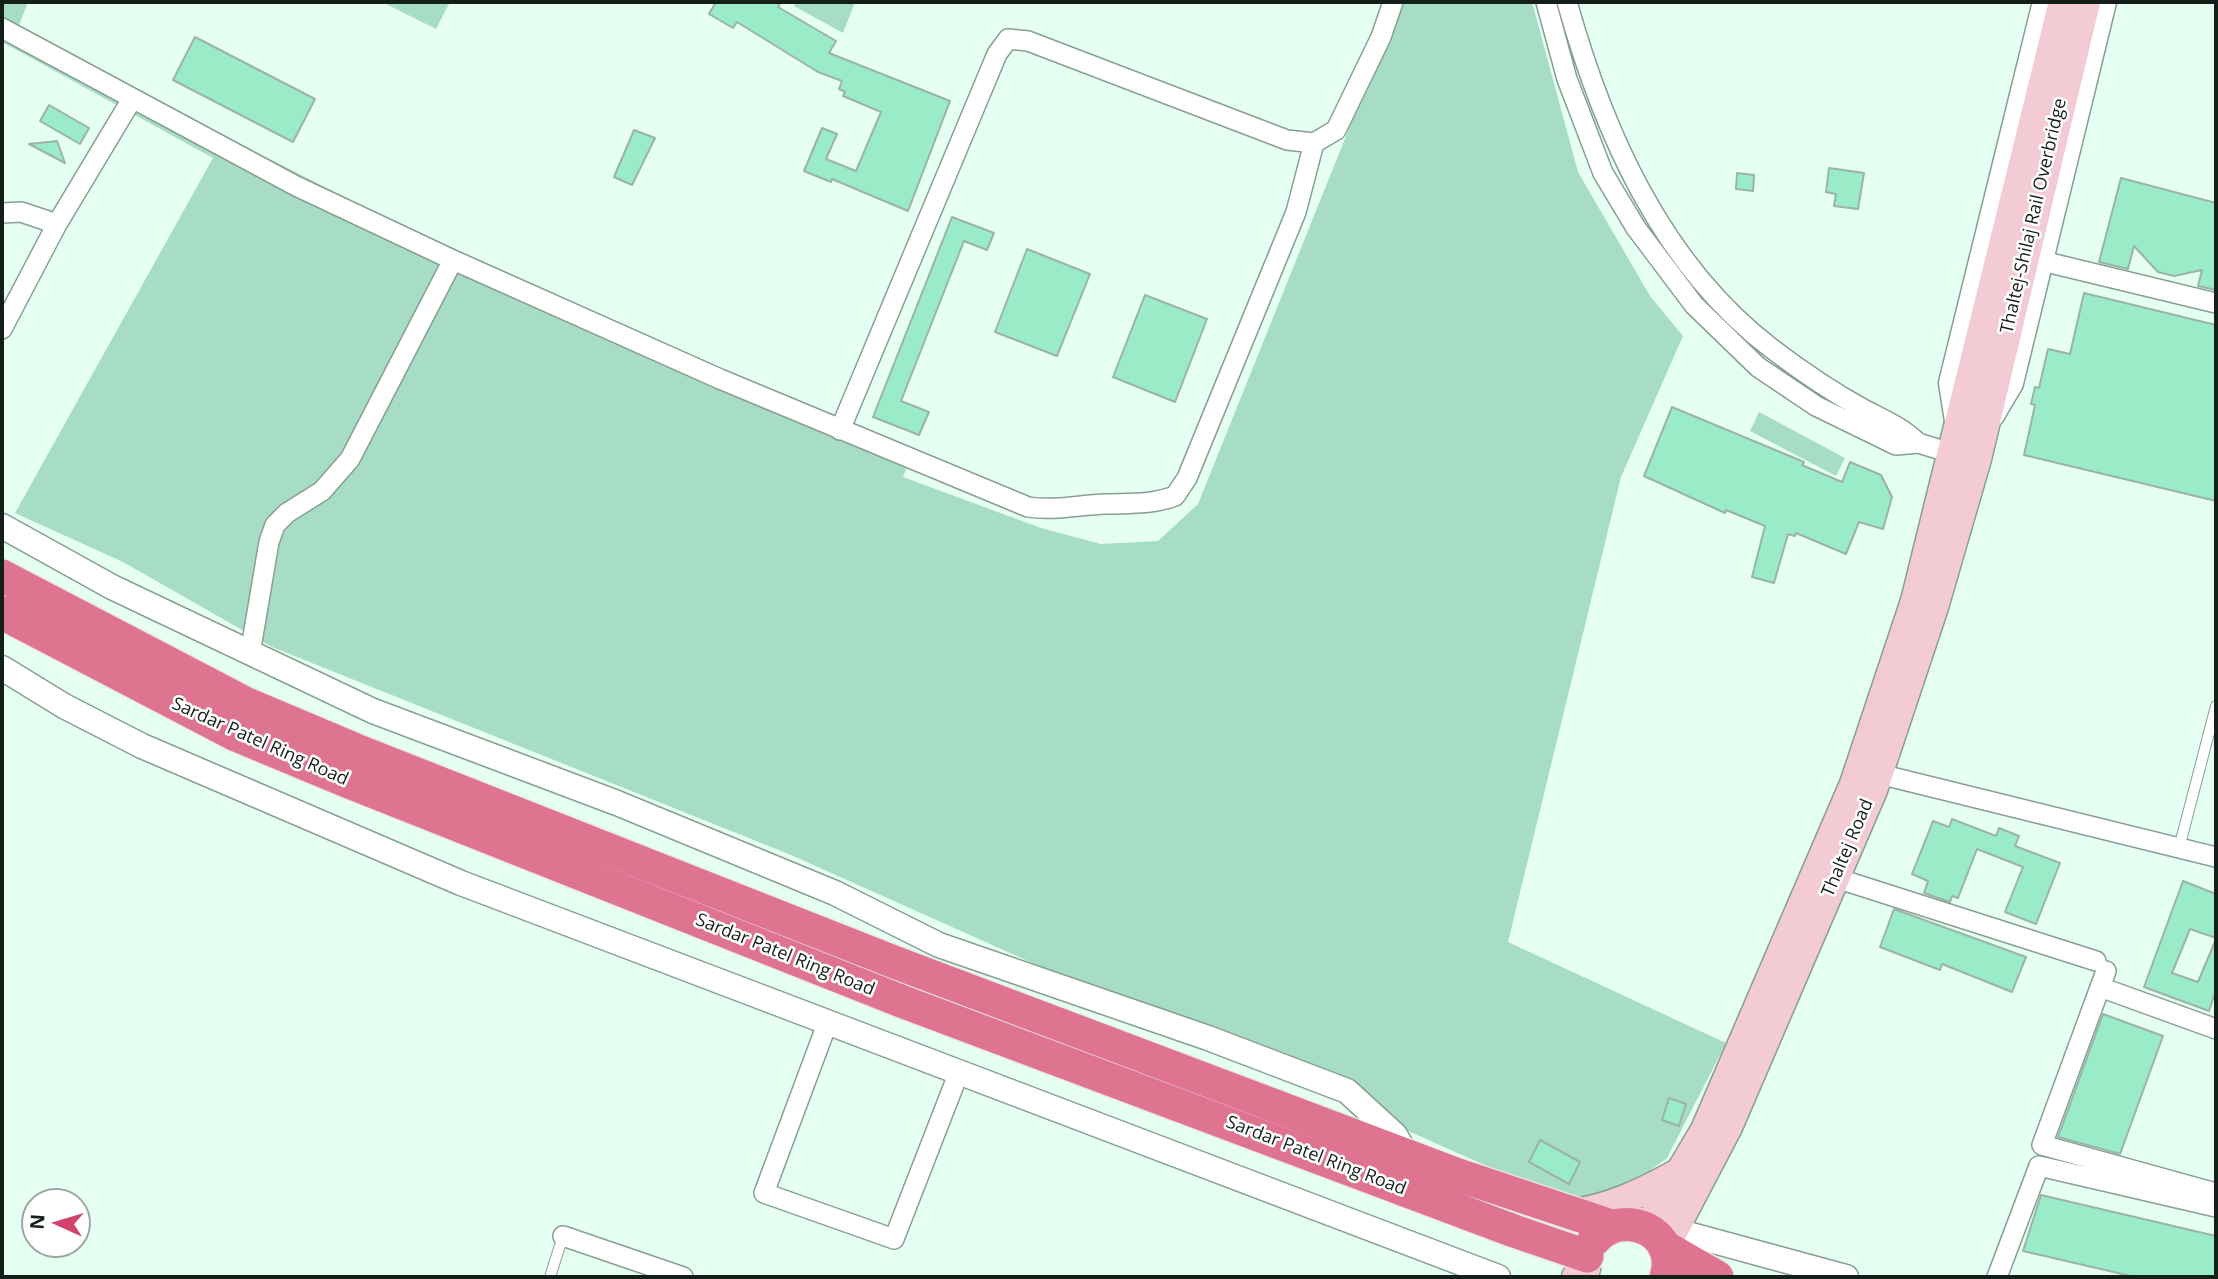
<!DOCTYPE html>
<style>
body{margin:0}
#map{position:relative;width:2218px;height:1279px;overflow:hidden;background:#e5fff2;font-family:"Open Sans",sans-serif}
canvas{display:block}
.frame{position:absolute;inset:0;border:4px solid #151f1a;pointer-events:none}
.north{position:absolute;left:21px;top:1188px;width:70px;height:70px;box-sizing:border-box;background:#fff;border:2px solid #a1a5a3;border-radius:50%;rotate:274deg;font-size:19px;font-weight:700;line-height:28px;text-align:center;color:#151f1a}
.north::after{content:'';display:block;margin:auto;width:24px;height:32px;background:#d1436b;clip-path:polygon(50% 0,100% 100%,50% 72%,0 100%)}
</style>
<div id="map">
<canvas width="2218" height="1279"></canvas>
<div class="frame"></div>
<div class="north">N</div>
</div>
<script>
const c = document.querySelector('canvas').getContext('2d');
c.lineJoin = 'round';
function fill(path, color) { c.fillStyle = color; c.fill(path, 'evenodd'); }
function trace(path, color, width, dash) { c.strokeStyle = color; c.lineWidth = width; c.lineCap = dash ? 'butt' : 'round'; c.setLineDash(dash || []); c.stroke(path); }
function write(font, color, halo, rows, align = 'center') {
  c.font = font + ' "Open Sans",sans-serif'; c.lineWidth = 5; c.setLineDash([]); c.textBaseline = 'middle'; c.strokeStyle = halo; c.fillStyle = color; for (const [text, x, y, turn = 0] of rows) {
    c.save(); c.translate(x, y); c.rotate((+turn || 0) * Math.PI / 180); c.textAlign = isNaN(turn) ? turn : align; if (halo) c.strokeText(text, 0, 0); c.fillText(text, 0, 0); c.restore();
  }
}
const green = new Path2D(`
 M2 2H28L17 30 456 254 912 453 903 477 1041 528 1101 544 1158 541 1198 504 1400 2H1532L1578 172 1650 296 1683 336 1621 477 1508 942 1726 1043 1667 1158 1625 1189 1572 1200 1491 1168 791 855 272 647 123 562 15 513 213 158 2 42Z
 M382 2H450L436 29Z
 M796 2H855L843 33 794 6Z
 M1759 412 1845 458 1836 476 1750 431Z`);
const building = new Path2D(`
 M716 2H781L778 7 836 41 829 53 950 101 908 211 832 179 831 182 804 171 822 128 837 134 826 159 856 171 881 112 843 96 845 92 839 89 842 81 818 72 737 22 733 28 709 14Z
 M195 37 315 99 293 142 173 80Z
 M49 105 89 128 80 144 40 121Z
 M634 130 655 138 632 185 614 177Z
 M57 141 65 163 29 144Z
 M1829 168 1864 173 1858 209 1834 206 1836 194 1826 192Z
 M1737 173 1754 175 1753 191 1736 189Z
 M2121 178 2216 203V290L2198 286 2202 270 2174 276 2158 272 2134 246 2128 269 2099 262Z
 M952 217 994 233 987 250 964 241 901 401 929 412 919 435 873 417Z
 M1027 249 1090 274 1057 356 995 332Z
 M2084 293 2216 325V501L2024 455 2035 405 2031 404 2035 387 2039 388 2048 349 2070 354Z
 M1145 295 1207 319 1175 402 1113 377Z
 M1672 407 1804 462 1802 465 1842 482 1850 462 1881 475 1892 497 1883 529 1859 522 1846 554 1796 533 1795 536 1788 534 1774 583 1752 577 1765 526 1726 510 1725 513 1644 476Z
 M1952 819 1996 836 1999 828 2019 836 2015 846 2060 863 2036 924 2005 912 2023 867 1977 849 1958 898 1952 896 1950 902 1924 893 1928 881 1912 874 1933 821 1949 827Z
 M2183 881 2216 894V938L2190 929 2172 973 2198 982 2216 939V990L2209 1011 2144 987Z
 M1894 909 2026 957 2012 992 1942 964 1940 970 1880 947Z
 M2103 1014 2163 1036 2120 1154 2058 1137Z
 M1669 1098 1686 1104 1679 1126 1662 1120Z
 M1540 1140 1580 1162 1569 1184 1529 1162Z
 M2041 1195 2216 1236V1277H2135L2023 1251Z`);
const service = new Path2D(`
 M2179 848 2216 706
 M550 1277 563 1236`);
const minor = new Path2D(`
 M1546 2 1567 79 1603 173 1636 228 1694 305 1758 367 1816 406 1896 445 1918 443 1961 456
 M1567 2C1603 131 1661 264 1771 348 1801 371 1832 392 1865 410 1884 420 1902 427 1918 443
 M2 28 296 186 453 260 720 379 1028 507C1054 511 1079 505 1105 504 1130 503 1151 505 1175 496L1187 478 1296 212 1314 143
 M2 213 21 212 57 224
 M2042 261 2216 303
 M2 329 57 224 132 99
 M840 430 997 54 1008 39 1028 41 1287 140 1314 143 1336 130 1381 37 1393 2
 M250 654 269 542 275 525 287 513 322 491 350 459 453 260
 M1867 771 2216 857
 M1836 878 2096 961
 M2106 971 2042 1145 2216 1193
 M2100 987 2216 1029
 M827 1024 764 1193 894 1239 959 1072
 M563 1236 683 1277
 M1997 1277 2039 1166 2216 1207`);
const tertiary = new Path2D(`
 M1992 415 2011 383 2104 2
 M1957 421 1951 383 2045 2
 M2 526 112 587 373 711 617 803 835 893 939 945 1208 1038 1347 1091 1395 1135 1407 1156
 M2 668 64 706 142 746 461 883 1498 1277
 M1673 1230 1846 1277`);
const secondary = new Path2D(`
 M1570 1214C1611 1208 1642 1193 1678 1173
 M1647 1228 1705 1130 1854 784 1915 601 2063 2
 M1665 1247 1728 1127 1873 790 1934 607 1977 459 2086 2
 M1576 1277 1586 1269`);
const trunk = new Path2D(`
 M2 576 247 704 356 750 894 962 1458 1175 1611 1226
 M2 613 236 735 344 780 901 1001 1514 1231 1587 1256
 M1594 1240C1623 1206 1680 1232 1666 1277
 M1665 1247 1717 1277`);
const streetNames = [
 ["Thaltej-Shilaj Rail Overbridge",2034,216,-77],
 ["Sardar Patel Ring Road",260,742,24],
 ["Thaltej Road",1848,848,-67],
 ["Sardar Patel Ring Road",785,955,22],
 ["Sardar Patel Ring Road",1316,1156,21]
];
fill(green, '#a6ddc4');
fill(building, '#9aebc7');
trace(building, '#9bb3a8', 2);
trace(service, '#889f94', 12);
trace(minor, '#889f94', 22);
trace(tertiary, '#889f94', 27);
trace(secondary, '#889f94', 31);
trace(trunk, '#e8e9e8', 36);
trace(service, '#fff', 10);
trace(minor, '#fff', 19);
trace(tertiary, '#fff', 24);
trace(secondary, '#f3cbd5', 28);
trace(trunk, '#de7490', 33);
write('18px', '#151f1a', '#fff', streetNames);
</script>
